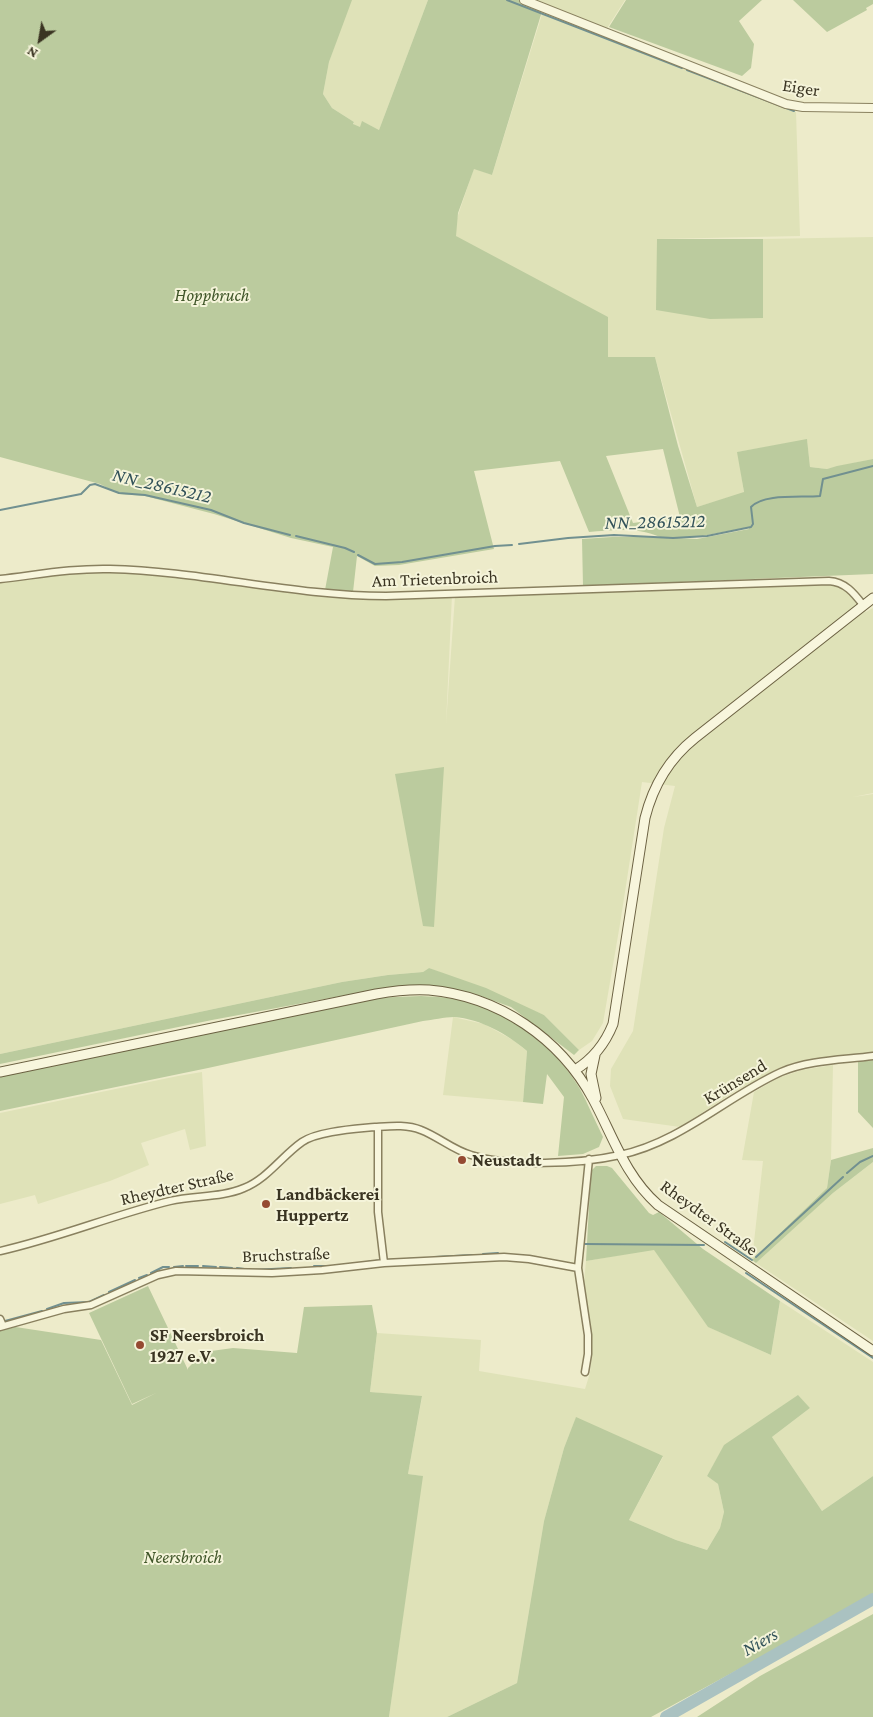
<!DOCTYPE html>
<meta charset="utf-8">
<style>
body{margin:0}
#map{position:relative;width:873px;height:1717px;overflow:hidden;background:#edebca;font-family:"Crimson Pro",serif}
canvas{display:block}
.north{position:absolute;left:15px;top:15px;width:50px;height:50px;-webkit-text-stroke:4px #f5f4da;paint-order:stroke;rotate:212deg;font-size:14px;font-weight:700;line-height:20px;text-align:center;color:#3a3422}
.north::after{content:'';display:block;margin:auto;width:18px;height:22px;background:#3a3422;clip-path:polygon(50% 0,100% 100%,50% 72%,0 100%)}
</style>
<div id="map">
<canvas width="873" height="1717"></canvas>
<div class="north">N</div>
</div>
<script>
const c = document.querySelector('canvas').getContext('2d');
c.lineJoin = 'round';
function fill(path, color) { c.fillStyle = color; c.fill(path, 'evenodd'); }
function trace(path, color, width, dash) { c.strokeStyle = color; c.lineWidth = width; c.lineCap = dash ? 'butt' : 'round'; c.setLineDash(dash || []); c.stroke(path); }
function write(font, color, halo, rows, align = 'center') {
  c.font = font + ' "Crimson Pro",serif'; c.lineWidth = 4; c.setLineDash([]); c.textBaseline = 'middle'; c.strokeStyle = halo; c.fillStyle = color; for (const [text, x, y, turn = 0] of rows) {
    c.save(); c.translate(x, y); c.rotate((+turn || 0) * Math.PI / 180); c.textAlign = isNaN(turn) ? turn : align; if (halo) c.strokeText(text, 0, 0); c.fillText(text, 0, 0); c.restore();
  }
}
const farmland = new Path2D(`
 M350 0H428L379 130 363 122 352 157 341 175 354 122 332 108 323 94 329 62Z
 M523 0H625L604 33 796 112 800 236 657 239 763 318V239L873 237V459L827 469 810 467 807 440 738 452 744 493 697 507 655 357H608L452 233 474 168 492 175 544 8Z
 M95 571 169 574 296 591 452 595 446 724 455 596 818 583 838 584 854 595 866 612 873 608V793L853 797 873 794V1053L784 1066 737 1090 680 1127 623 1119 610 1086 611 1069 633 1031 664 828 675 786 642 782 620 924 603 1023 592 1041 579 1050 544 1015 429 968 423 972 388 975 342 982 0 1054V581Z
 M453 1017 484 1024 513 1040 527 1051 523 1102 443 1095Z
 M833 1065 831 1160 827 1188 752 1260 763 1161 742 1160 754 1092 778 1078 802 1070Z
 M202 1072 206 1146 190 1150 185 1129 141 1143 149 1165 110 1181 38 1204 35 1195 0 1204V1113L178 1076Z
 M873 1162V1341L756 1263 833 1193Z
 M654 1249 709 1327 771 1355 780 1301 873 1362V1476L822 1511 772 1437 810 1408 798 1396 724 1446 707 1476 718 1484 724 1512 720 1528 707 1550 676 1540 629 1520 663 1457 576 1418 564 1448 544 1521 517 1683 447 1717H389L422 1476 408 1474 422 1397 370 1392 377 1333 481 1340 479 1371 585 1389 590 1373 592 1355 584 1283 586 1261Z`);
const green = new Path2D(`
 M0 0H352L329 62 323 94 332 108 354 122 353 124 360 127 362 121 379 130 428 0H522L543 8 492 175 474 169 458 213 456 236 608 317V357H655L678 446 697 507 744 492 737 452 807 439 810 467 827 469 837 466 873 459V574L583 586 582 539 612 537H660C639 527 612 530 589 532L560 461 474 471 494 549 399 565 375 566 357 556 353 592 325 590 333 547 291 538 214 514 145 496 119 494 100 484 0 457ZM663 449 680 517 633 523 606 456ZM749 527V529L697 539 677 538 697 537Z
 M626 0H762L739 21 754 44 751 68 742 76 609 27Z
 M793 0H873V4L866 8 867 10 827 32Z
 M657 239H763V318L710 319 656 310Z
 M444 767 434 927 423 926 395 774Z
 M429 968 486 988 544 1015 579 1050 574 1055 511 1007 472 993 416 985 341 996 212 1020 0 1064V1054L342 982 388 975 423 972Z
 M421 996C441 997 462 998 481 1006 520 1022 559 1052 580 1089 588 1104 595 1121 603 1137L599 1147 583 1154 558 1156 564 1097 547 1074 543 1104 523 1102 527 1051C507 1034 481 1019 454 1017 444 1017 433 1020 423 1021L208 1068 0 1111V1077L372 998Z
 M873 1060V1128L858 1112V1062Z
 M873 1148V1162L833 1193 756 1263 752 1260 827 1188 831 1160Z
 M596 1166H607L612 1168 649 1213 653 1215 659 1212 703 1249 780 1301 771 1355 708 1327 654 1250 586 1261 591 1171Z
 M148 1286 188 1370V1368L204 1352 233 1348 297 1353 304 1307 372 1305 377 1333 370 1392 422 1396 408 1474 423 1476 389 1717H0V1329L9 1326 101 1340 132 1405 156 1393 132 1404 89 1313Z
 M798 1395 810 1408 772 1437 822 1511 873 1476V1596L651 1717H447L517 1683 544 1521 564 1448 576 1417 663 1456 629 1520 676 1540 707 1550 720 1528 724 1512 718 1484 707 1476 724 1445Z
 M873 1614V1717H697L760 1676Z`);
const stream = new Path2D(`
 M507 0 682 68
 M687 70 794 111
 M0 510 81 494 90 485 95 484 119 493 145 495 211 510 244 523 290 535
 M296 536 345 548 354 552
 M519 544 568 538 614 535 673 538 707 536 751 527 753 524 751 507C764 493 802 498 820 496L823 479 873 466
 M358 555 375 564 402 562 495 546 512 545
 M847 1173 860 1162 873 1156
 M725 1242 752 1260
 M585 1244 704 1245
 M483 1254 498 1253
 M435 1257 472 1255
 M756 1257 843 1177
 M388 1260 425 1258
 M367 1262 382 1260
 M186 1266H198
 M203 1266 216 1267
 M314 1266H331
 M174 1267 183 1266
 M220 1267 232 1268
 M237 1268 252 1270 291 1268
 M151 1273 163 1267H169
 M746 1273 873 1358
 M139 1278 147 1275
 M109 1292 135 1280
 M47 1309 64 1303 89 1302 104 1295
 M5 1321 42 1311`);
const river = new Path2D(`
 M666 1717 873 1599`);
const minor = new Path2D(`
 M0 579C36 575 73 568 110 569 202 571 293 596 386 596L829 581C845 582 854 593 863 605
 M378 1127V1212L384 1263
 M0 1251C58 1238 113 1215 170 1201 194 1195 221 1198 244 1188 267 1179 282 1156 302 1142 318 1131 356 1129 375 1127 390 1126 407 1124 421 1130 439 1137 453 1150 471 1155 510 1167 580 1164 620 1155 681 1142 726 1097 781 1072 809 1060 843 1060 873 1056
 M0 1319 3 1326
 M0 1327 64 1309 91 1305 158 1275 176 1271 272 1273 322 1270 384 1263 504 1257 529 1259 578 1268
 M585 1372 588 1354V1335L578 1268 589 1159`);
const tertiary = new Path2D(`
 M524 0 786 104 803 107 873 108`);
const secondary = new Path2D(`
 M595 1055 591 1074 596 1098
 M575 1070C593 1059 605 1044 613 1024L645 818C653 786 670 758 695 738L873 598
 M0 1072 376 994C393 991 411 989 429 990 498 996 560 1038 593 1099 613 1136 625 1176 658 1205L873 1351`);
const markers = [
 [462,1160,5,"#954a32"],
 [266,1204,5,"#954a32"],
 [140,1345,5,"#954a32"]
];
const streetNames = [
 ["Eiger",801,88,9],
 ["Am Trietenbroich",435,579,-2],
 ["Krünsend",735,1082,-31],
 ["Rheydter Straße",177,1187,-13],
 ["Rheydter Straße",709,1218,36],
 ["Bruchstraße",286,1255,-2]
];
const parkNames = [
 ["Hoppbruch",212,295],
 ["Neersbroich",183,1557]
];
const poiNames = [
 ["Neustadt",472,1160],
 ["Landbäckerei",276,1194],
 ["Huppertz",276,1215],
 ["SF Neersbroich",150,1335],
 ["1927 e.V.",150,1356]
];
const waterNames = [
 ["NN_28615212",162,486,13],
 ["NN_28615212",655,522,-1],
 ["Niers",760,1642,-30]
];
fill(farmland, '#dfe2b8');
fill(green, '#bbcb9e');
trace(stream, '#719090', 2);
trace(river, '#aac2c1', 12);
trace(minor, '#89805f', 9);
trace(tertiary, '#89805f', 10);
trace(secondary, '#6b6142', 11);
trace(minor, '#f8f6dd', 6);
trace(tertiary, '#f8f6dd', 8);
trace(secondary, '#f8f6dd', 9);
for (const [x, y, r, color] of markers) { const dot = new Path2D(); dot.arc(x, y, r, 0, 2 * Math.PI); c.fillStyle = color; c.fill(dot); trace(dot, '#f5f4da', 2); }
write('18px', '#3a3422', '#f5f4da', streetNames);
write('italic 18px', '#405629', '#f5f4da', parkNames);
write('bold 18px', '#3a3422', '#f5f4da', poiNames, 'left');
write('italic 19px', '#325259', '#f5f4da', waterNames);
</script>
